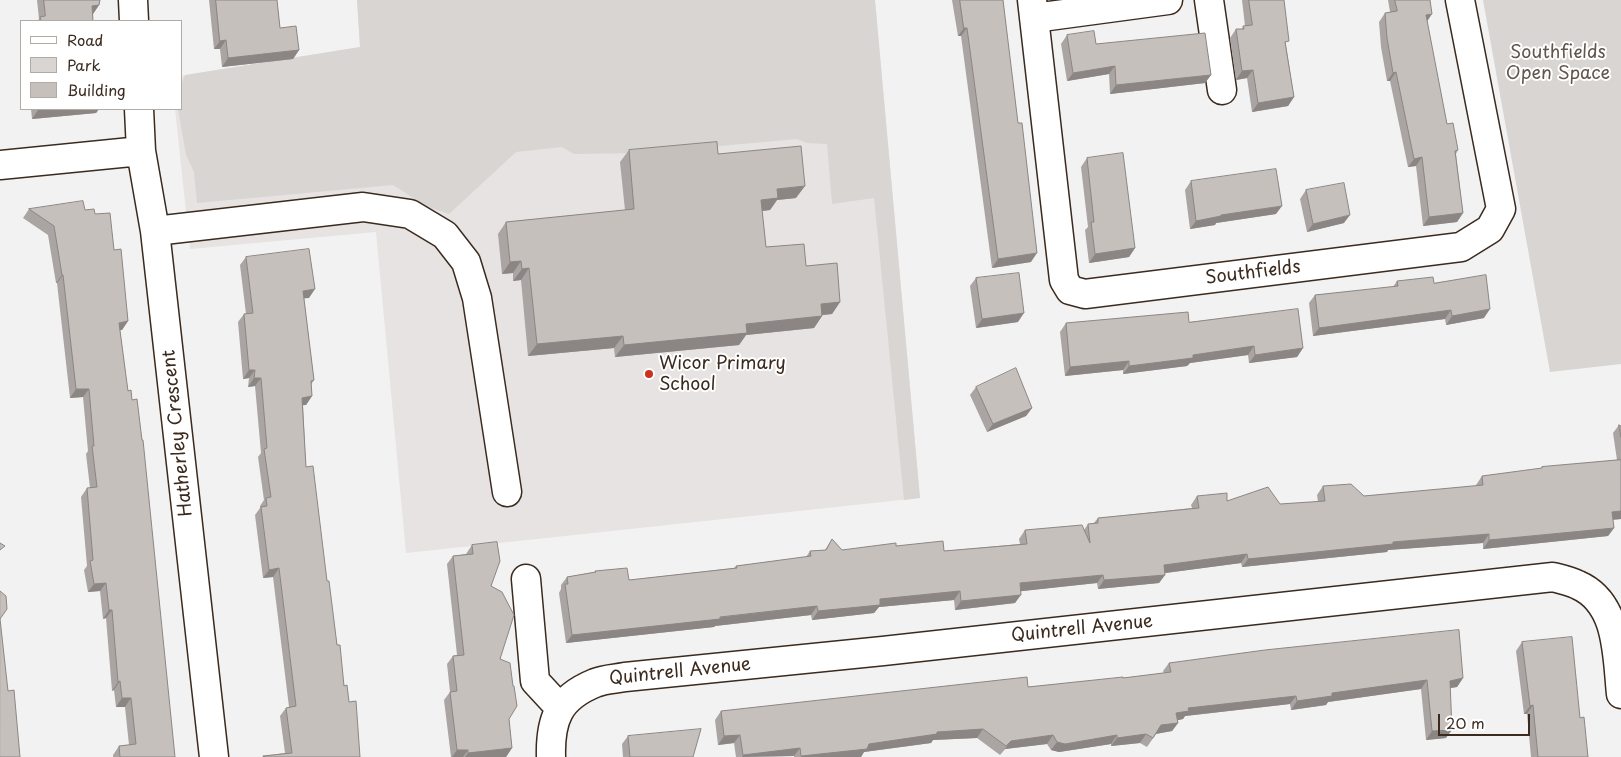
<!DOCTYPE html>
<style>
body{margin:0}
#map{position:relative;width:1621px;height:757px;overflow:hidden;background:#f3f2f2;font-family:"Playpen Sans",sans-serif}
canvas{display:block}
.legend{position:absolute;left:20px;top:20px;width:162px;height:90px;box-sizing:border-box;background:#fff;border:1px solid #b1aaa5;margin:0;padding:6px 9px;list-style:none;font-size:15px;color:#3b2a1e}
.legend li{display:flex;align-items:center;gap:10px;height:25px}
.legend b{width:25px;border:1px solid #b1aaa5}
.scale{position:absolute;left:1438px;top:714px;width:92px;height:22px;box-sizing:border-box;border:2px solid #3b2a1e;border-top:0;padding-left:6px;font-size:15px;line-height:18px;white-space:nowrap;color:#3b2a1e;-webkit-text-stroke:4px #fff;paint-order:stroke}
</style>
<div id="map">
<canvas width="1621" height="757"></canvas>
<ul class="legend">
<li><b style="height:6px;background:#fff"></b>Road</li>
<li><b style="height:14px;background:#d8d5d2"></b>Park</li>
<li><b style="height:14px;background:#c6c0bd"></b>Building</li>
</ul>
<div class="scale">20 m</div>
</div>
<script>
const c = document.querySelector('canvas').getContext('2d');
c.lineJoin = 'round';
function fill(path, color) { c.fillStyle = color; c.fill(path, 'evenodd'); }
function trace(path, color, width, dash) { c.strokeStyle = color; c.lineWidth = width; c.lineCap = dash ? 'butt' : 'round'; c.setLineDash(dash || []); c.stroke(path); }
function write(font, color, halo, rows, align = 'center') {
  c.font = font + ' "Playpen Sans",sans-serif'; c.lineWidth = 4; c.setLineDash([]); c.textBaseline = 'middle'; c.strokeStyle = halo; c.fillStyle = color; for (const [text, x, y, turn = 0] of rows) {
    c.save(); c.translate(x, y); c.rotate((+turn || 0) * Math.PI / 180); c.textAlign = isNaN(turn) ? turn : align; if (halo) c.strokeText(text, 0, 0); c.fillText(text, 0, 0); c.restore();
  }
}
const built = new Path2D(`
 M357 0H875L920 498 406 553 376 232 190 249 175 109H181V76L360 47Z`);
const green = new Path2D(`
 M357 0H875L920 498 904 500 874 198 832 204 827 144 807 143 797 139 643 153 574 154 562 147 516 152 449 214 426 206 393 185 197 203 194 172 186 155 178 109H181V85L185 75 360 47Z
 M1483 0H1621V364L1550 372Z`);
const minor = new Path2D(`
 M133 0 134 21
 M1032 0 1064 280 1070 290 1085 294 1461 247 1490 229 1501 209 1460 0
 M1209 0 1222 90
 M1034 18 1168 0
 M139 109 141 151 155 231 214 757
 M0 165 141 151
 M155 231 363 207 410 214 445 235 466 262 477 298 507 492
 M526 579 535 681 560 708
 M551 757C550 720 558 698 595 683 604 679 615 679 625 677L883 651 1553 577C1561 579 1570 581 1578 585 1619 603 1617 656 1621 694`);
const wall = new Path2D(`
 M37 0H100L99 5 93 14V21H37L39 19Z
 M209 0H277L280 28 299 50 293 59 222 67 220 49H214Z
 M952 0H1003L1031 262 992 268 961 36H958Z
 M1242 0H1285H1284L1286 45 1294 97 1288 106 1252 112 1247 78 1236 80 1230 38 1236 29H1242L1243 26H1245Z
 M1388 0H1430L1427 22 1447 124 1458 150 1456 154 1463 213 1457 222 1423 226 1416 166 1408 167 1390 81H1387L1381 47 1379 22 1385 13 1390 12Z
 M1067 35 1096 44 1211 75 1205 83 1110 94 1109 74 1067 81 1061 44Z
 M31 109H99L96 113 32 119Z
 M629 150 718 154 796 198 777 200 770 210 762 211 766 247 806 266 840 302 832 314 822 315V316L814 328 746 335 739 345 615 357 614 348 528 356 521 280 513 281V273L502 274 498 234 506 222 625 210 620 162Z
 M1087 158 1135 248 1129 257 1089 263 1085 230 1088 227 1081 167Z
 M1191 181 1276 214 1216 223 1215 225 1190 229 1185 190Z
 M1306 190 1344 223 1307 232 1300 199Z
 M29 209 85 210 95 214 114 250 128 321 122 330H120L174 757H113V755L119 746 129 745 125 707H116L114 690 112 691 106 618 103 619 100 591 88 592 84 570 87 566 81 497 87 488H90L86 454 88 451 83 397 70 398 57 283H56L48 235 23 218Z
 M246 257 309 298H304L314 380 311 385 312 396 306 405H303L306 467 327 581 344 686 349 702 360 757H262L263 756 285 753 280 716 286 708 289 707 273 577 263 578 255 515 260 508V506L264 500 258 457 261 453 255 386 248 387 249 378 243 379 238 322 244 314H246L240 265Z
 M976 278 1018 322 976 328 970 286Z
 M1397 281 1434 283 1484 318 1446 325 1445 319 1313 336 1309 303 1315 295 1393 287Z
 M1189 322 1303 348 1297 357 1249 363 1248 355 1190 363 1187 366 1123 374V370L1065 376 1060 332 1066 323Z
 M976 387 1032 408 1026 416 987 432 970 395Z
 M1619 425 1621 426V519L1613 520 1614 528 1608 536 1483 549V543L1388 550 1387 552 1242 567 1241 563 1165 573V575L1159 583 1098 589 1097 583 1021 591 1015 603 955 610 954 600 879 607 874 613 812 620 811 615 715 626 714 627 566 643 559 593 561 589V585L567 577 594 572 595 571 629 580 734 568 736 566 806 557 810 551 825 550 832 539 842 550 896 546 944 551 1020 544 1019 539 1025 530H1084L1088 524H1093L1098 518 1192 508 1191 505 1197 496 1227 501 1280 504 1318 502 1317 495 1323 486 1364 496 1477 486 1476 485 1482 476 1540 469 1542 467 1617 460 1613 433Z
 M472 545 491 586 509 719 512 748 506 757H451L444 700 450 692 447 664 453 656 457 655 447 564 453 556 466 554Z
 M1522 642 1580 718 1588 757H1531L1527 714H1524L1516 651Z
 M1169 663 1463 678 1457 687 1450 688 1446 738 1426 740 1421 689 1328 702 1326 705 1291 710 1290 704 1185 716 1183 719 1178 720V723L1172 731 1156 734 1147 747 1140 743 1111 746V744L1059 752 1051 750 1047 744 1005 749 1000 755 977 738 933 740 931 743 864 752 861 757H794V756L736 757 734 743 718 745 715 720 721 711 1028 687 1123 678 1164 673 1163 671Z
 M628 736 693 757H623L622 744Z`);
const shadedWall = new Path2D(`
 M99 5 93 14 92 6Z
 M1432 14 1426 23V15Z
 M964 28H967L961 36H958Z
 M226 40 220 49H214L220 41Z
 M299 50 293 59 222 67 228 58Z
 M1115 66 1109 74 1067 81 1073 73Z
 M1253 70 1247 78 1236 80 1242 71Z
 M1396 72 1390 81H1387L1393 73Z
 M1211 75 1205 83 1110 94 1116 85Z
 M1294 97 1288 106 1252 112 1258 103Z
 M55 109H99L96 113 32 119 38 110Z
 M1422 157 1416 166 1408 167 1414 159Z
 M805 186 796 198 777 200 770 210 753 212 761 200 777 189Z
 M1282 206 1276 214 1216 223 1215 225 1190 229 1196 221 1221 215Z
 M1463 213 1457 222 1423 226 1429 217Z
 M1350 215 1344 223 1307 232 1313 224Z
 M1135 248 1129 257 1089 263 1095 254Z
 M1037 253 1031 262 992 268 998 259Z
 M521 261 513 273 502 274 510 262Z
 M529 268 521 280 513 281 522 269Z
 M62 275H63L57 283H56Z
 M315 289 309 298 297 299 303 291Z
 M840 302 832 314 813 316 821 304Z
 M1490 309 1484 318 1446 325 1452 316Z
 M1451 310 1445 319 1313 336 1319 328Z
 M1024 313 1018 322 976 328 982 319Z
 M822 316 814 328 746 335 739 345 615 357 624 345 746 324Z
 M128 321 122 330 113 331 119 323Z
 M623 336 614 348 528 356 537 344Z
 M1254 346 1248 355 1190 363 1187 366 1123 374 1129 366 1193 355Z
 M1303 348 1297 357 1249 363 1255 355Z
 M1129 361 1123 370 1065 376 1070 367Z
 M249 370H255L249 378 243 379Z
 M254 378H261L255 386 248 387Z
 M76 389H89L83 397 70 398Z
 M312 396 306 405 296 406 302 398Z
 M1032 408 1026 416 987 432 993 424Z
 M1621 511V519L1606 520 1612 512Z
 M1614 528 1608 536 1483 549 1489 540Z
 M1489 534 1483 543 1388 550 1387 552 1242 567 1248 559 1393 542Z
 M1247 554 1241 563 1158 574 1164 565Z
 M279 568 273 577 263 578 269 570Z
 M1103 575 1097 583 1014 592 1020 583Z
 M1165 575 1159 583 1098 589 1104 580Z
 M106 583 100 591 88 592 94 584Z
 M960 591 954 600 879 607 874 613 812 620 818 611 880 599Z
 M1021 595 1015 603 955 610 961 601Z
 M817 606 811 615 715 626 714 627 566 643 572 635Z
 M109 610H112L106 618 103 619Z
 M1463 678 1457 687 1444 689 1450 681Z
 M1427 680 1421 689 1328 702 1326 705 1291 710 1297 701 1332 693Z
 M120 681 114 690 112 691 118 682Z
 M1296 696 1290 704 1185 716 1183 719 1170 722 1176 713 1188 708Z
 M122 698H131L125 707H116Z
 M1533 705 1527 714H1524L1530 706Z
 M1178 723 1172 731 1155 734 1161 725Z
 M983 729 977 738 933 740 931 743 864 752 861 757H801V756L937 732Z
 M1452 730 1446 738 1426 740 1432 731Z
 M1146 734 1140 743 1111 746 1117 738Z
 M740 735 734 743 718 745 724 736Z
 M1053 735 1047 744 1005 749 1000 755 1011 741Z
 M1117 735 1111 744 1059 752 1051 750 1057 742Z
 M512 748 506 757H465L468 753Z
 M800 748 794 756 742 757 743 755Z
 M457 750H468L463 757H452Z`);
const building = new Path2D(`
 M44 0H100L99 5 92 6 93 21H41L40 17 45 16Z
 M216 0H277L280 28 296 26 299 50 228 58 226 40 220 41Z
 M960 0H1003L1018 123H1022L1037 253 998 259 967 28H964Z
 M1249 0H1284L1289 41 1285 42 1294 97 1258 103 1253 70 1242 71 1236 29H1244L1243 26 1252 25Z
 M1395 0H1430L1432 14 1426 15 1447 124 1453 123 1458 150 1455 151 1463 213 1429 217 1422 157 1414 159 1396 72 1393 73 1387 38 1385 13 1397 11Z
 M1094 31 1096 44 1205 33 1211 75 1116 85 1115 66 1073 73 1067 35Z
 M37 109H55L38 110Z
 M717 142 718 154 801 146 805 186 777 189 778 198 761 200 766 247 804 244 806 266 837 263 840 302 821 304 822 316 746 324 747 333 624 345 623 336 537 344 529 268 522 269 521 261 510 262 506 222 634 209 629 150Z
 M1123 153 1135 248 1095 254 1091 222H1094L1087 158Z
 M1276 169 1282 206 1221 215V216L1196 221 1191 181Z
 M1344 183 1350 215 1313 224 1306 190Z
 M83 201 85 210 94 209 95 214 110 213 114 250 121 249 128 321 119 323 128 391 131 390 132 400 137 399 142 440H143L175 757H120L119 746 136 744 131 698H122L120 681 118 682 112 610H109L106 583 94 584 90 561 93 560 87 488 97 487 92 446H94L89 389H76L63 275H62L54 226 29 209Z
 M309 249 315 289 303 291 314 380 311 381 312 396 302 398 306 467 313 466 327 581H329L337 645H340L344 686 347 685 349 702 356 701 360 757H265L263 756 292 753 286 708 296 706 279 568 269 570 261 507 267 506 266 498 271 497 264 449 267 448 261 378H254L255 370H249L244 314 253 313 246 257Z
 M1019 273 1024 313 982 319 976 278Z
 M1486 275 1490 309 1452 316 1451 310 1319 328 1315 295 1398 286 1397 281 1433 277 1434 283Z
 M1298 309 1303 348 1255 355 1254 346 1193 355V358L1129 366V361L1070 367 1066 323 1188 312 1189 322Z
 M1016 368 1032 408 993 424 976 387Z
 M1619 425 1621 426V437Z
 M1621 460V511L1612 512 1614 528 1489 540V534L1393 542V544L1248 559 1247 554 1164 565 1165 575 1104 580 1103 575 1020 583 1021 595 961 601 960 591 880 599V605L818 611 817 606 720 617V619L572 635 565 584H568L567 577 596 572 595 571 627 568 629 580 737 568 736 566 811 556 810 551 826 550 832 539 842 550 896 543V546L943 541 944 551 1027 544 1025 530 1082 525 1090 543 1088 524 1098 523V518L1199 508 1197 496 1227 493V501L1268 487 1280 504 1325 501 1323 486 1351 484 1364 496 1483 485 1482 476 1542 468V467Z
 M497 542 500 561 491 586 502 592 514 615 500 659 510 663 513 686H514L517 706 509 719 512 748 468 753V750H457L450 692 457 691 453 656 464 655 453 556 473 554 472 545Z
 M0 543 5 546 0 550Z
 M0 591 6 596 7 609 0 619 8 691 14 690 20 757H0Z
 M1459 630 1463 678 1450 681 1452 730 1432 731 1427 680 1332 693V696L1297 701 1296 696 1188 708 1189 711 1176 713 1178 723 1161 725 1153 738 1146 734 1117 738V735L1065 744 1057 742 1053 735 1011 741 1006 746 983 729 937 732V734L869 744 867 749 801 756 800 748 743 755 740 735 724 736 721 711 1027 677 1028 687 1123 677V678L1171 672 1169 663 1265 650Z
 M1572 637 1580 718 1584 717 1588 757H1538L1533 705 1530 706 1522 642Z
 M701 729 693 757H630L628 736Z`);
const markers = [
 [649,374,5,"#c8321e"]
];
const parkNames = [
 ["Southfields",1558,53],
 ["Open Space",1558,74]
];
const streetNames = [
 ["Southfields",1253,273,-7],
 ["Hatherley Crescent",178,433,-96],
 ["Quintrell Avenue",1082,629,-6],
 ["Quintrell Avenue",680,672,-6]
];
const poiNames = [
 ["Wicor Primary",659,364],
 ["School",659,385]
];
fill(built, '#e6e3e2');
fill(green, '#d8d5d2');
trace(minor, '#3b2a1e', 31);
trace(minor, '#fff', 28);
fill(wall, '#aaa5a3');
fill(shadedWall, '#8b8684');
fill(building, '#c6c0bd');
trace(building, '#8b8684', 1);
for (const [x, y, r, color] of markers) { const dot = new Path2D(); dot.arc(x, y, r, 0, 2 * Math.PI); c.fillStyle = color; c.fill(dot); trace(dot, '#fff', 2); }
write('18px', '#62554b', '#fff', parkNames);
write('18px', '#3b2a1e', '#fff', streetNames);
write('18px', '#3b2a1e', '#fff', poiNames, 'left');
</script>
